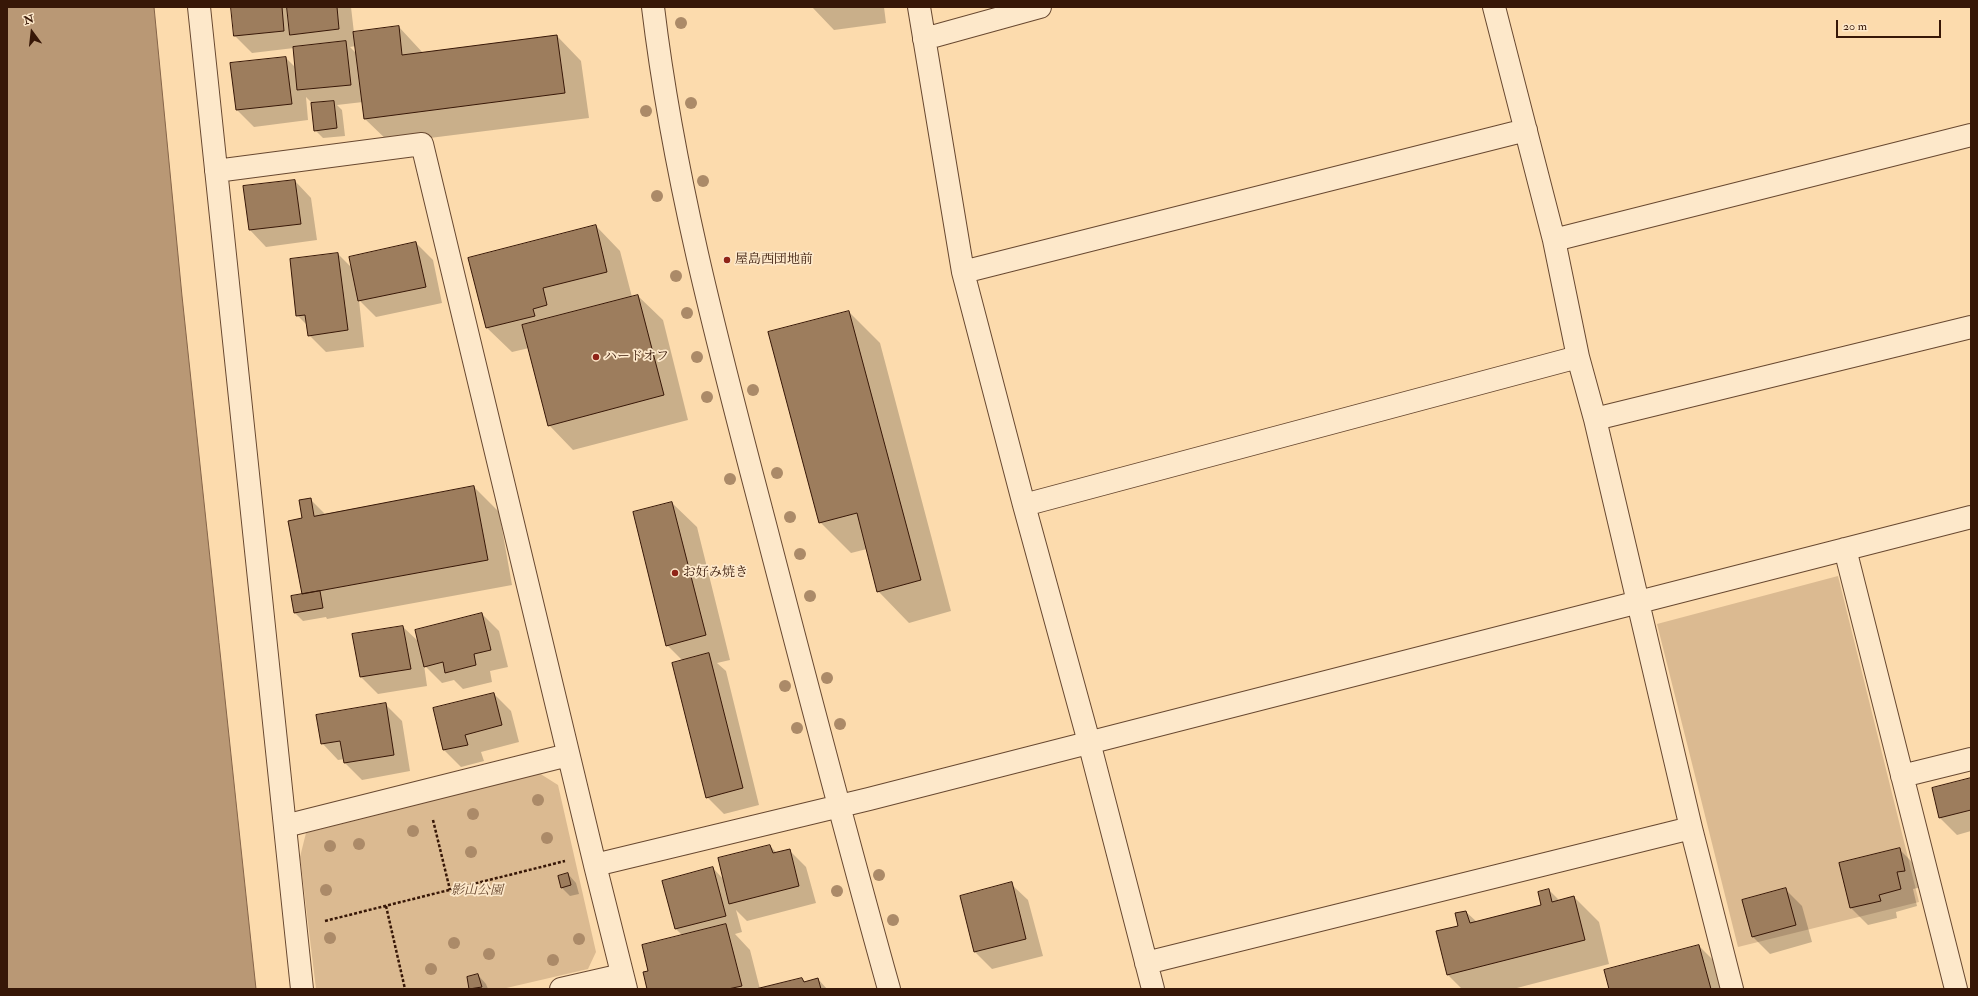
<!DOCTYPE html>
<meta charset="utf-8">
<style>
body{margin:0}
#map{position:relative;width:1978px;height:996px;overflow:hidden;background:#fcdbad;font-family:"IM FELL Double Pica",serif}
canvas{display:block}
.frame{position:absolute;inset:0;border:8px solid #371707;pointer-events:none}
.north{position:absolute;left:12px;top:12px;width:40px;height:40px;-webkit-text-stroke:3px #fde8ca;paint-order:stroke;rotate:345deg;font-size:11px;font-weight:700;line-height:16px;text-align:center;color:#371707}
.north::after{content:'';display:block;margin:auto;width:14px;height:18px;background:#371707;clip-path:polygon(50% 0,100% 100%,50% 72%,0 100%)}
.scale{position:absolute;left:1836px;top:20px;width:105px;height:18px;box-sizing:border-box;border:2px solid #371707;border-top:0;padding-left:5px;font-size:12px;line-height:14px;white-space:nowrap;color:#371707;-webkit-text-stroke:3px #fde8ca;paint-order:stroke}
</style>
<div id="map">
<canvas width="1978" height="996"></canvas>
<div class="frame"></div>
<div class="north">N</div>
<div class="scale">20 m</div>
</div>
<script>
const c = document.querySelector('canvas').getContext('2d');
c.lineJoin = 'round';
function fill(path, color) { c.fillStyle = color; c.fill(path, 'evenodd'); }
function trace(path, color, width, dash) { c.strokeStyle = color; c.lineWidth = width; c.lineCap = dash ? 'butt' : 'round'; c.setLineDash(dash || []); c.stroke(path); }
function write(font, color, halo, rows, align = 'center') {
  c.font = font + ' "IM FELL Double Pica","Noto Serif JP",serif'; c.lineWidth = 3.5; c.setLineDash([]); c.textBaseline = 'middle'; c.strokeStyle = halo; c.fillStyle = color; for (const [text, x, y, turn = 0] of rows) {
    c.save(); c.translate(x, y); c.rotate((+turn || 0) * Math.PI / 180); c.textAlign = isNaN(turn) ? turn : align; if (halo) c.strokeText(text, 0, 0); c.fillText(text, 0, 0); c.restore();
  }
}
const green = new Path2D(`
 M1838 576 1919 902 1738 947 1657 624Z
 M539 773 558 785 596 952 588 969 502 989H316L300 857 306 833Z`);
const water = new Path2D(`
 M7 7H154L182 296 256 989H7Z`);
const shadow = new Path2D(`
 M232 7H351L354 33 399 27 423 53 557 36 581 61 589 118 390 143 365 119 363 102 337 105 342 110 345 136 323 138 315 130 312 103 306 97 308 120 254 127 237 110 231 64 286 58 296 68 294 48 252 53 235 36ZM356 46 357 54 350 47Z
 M812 7H884L886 23 834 30Z
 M295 181 311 198 317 240 266 247 250 230 244 187Z
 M596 226 620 251 632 297 638 296 663 320 688 420 573 450 549 425 529 348 512 352 487 328Z
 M416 243 433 260 442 303 376 317 359 300 364 347 326 352 309 335 307 325 297 315 291 260 338 254 352 268Z
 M849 312 880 343 951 611 909 623 878 591 867 549 851 553 820 522Z
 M474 487 499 512 512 585 327 619 326 617 303 621 295 613 292 597 303 595 289 521 303 519 310 499 326 515Z
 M672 503 697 527 730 660 717 663 726 671 759 805 724 814 707 797 683 661 667 645Z
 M482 614 499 631 508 667 490 671 492 682 463 689 454 680 442 683 424 665 427 686 378 694 361 677 403 627 419 642Z
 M494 694 511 711 519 742 481 752 484 761 461 767 444 750 434 709Z
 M385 704 402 721 410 771 362 780 345 763V759L338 760 322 743Z
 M1971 779V831L1957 835 1940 818Z
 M770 846 777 853 789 850 806 867 816 903 747 921 736 910 742 932 735 934 750 950 760 989H648L650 972 683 936 676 929 663 882 713 868 724 880Z
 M1899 849 1916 866 1922 887 1913 889 1917 906 1896 912 1897 918 1868 925 1851 908 1840 864Z
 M568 874 576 883 579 894 570 896 562 888Z
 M1011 884 1028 900 1043 956 992 969 975 952Z
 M1785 889 1802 906 1812 942 1770 954 1753 937Z
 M1549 890 1560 901 1574 897 1599 922 1609 964 1513 989H1462L1448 975 1437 932 1460 927 1466 912 1477 922 1542 906Z
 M1699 946 1716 963 1723 989H1610Z
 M478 975 486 984 488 989H470Z
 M802 979 806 983 818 979 827 989H760Z`);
const building = new Path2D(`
 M231 7H282L284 31 234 36Z
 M287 7H337L339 29 290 35Z
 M399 26 402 55 557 35 565 93 364 119 353 32Z
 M346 41 351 85 297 90 293 47Z
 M286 57 292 104 236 110 230 63Z
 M334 101 337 128 314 131 311 103Z
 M295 180 301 224 249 230 243 186Z
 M596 225 607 272 543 288 547 305 533 309 535 316 486 328 468 258Z
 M416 242 426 287 358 301 349 257Z
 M338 253 348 330 308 336 305 315 296 316 290 259Z
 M638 295 664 395 548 426 522 325Z
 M849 311 921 580 877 592 857 513 819 523 768 332Z
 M474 486 488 560 302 594 288 521 302 518 299 500 311 498 314 516Z
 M672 502 706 635 666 646 633 512Z
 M320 591 323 608 294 613 291 596Z
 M482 613 491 650 474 654 476 665 445 673 443 662 424 667 415 630Z
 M403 626 411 669 360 677 352 634Z
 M709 653 743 788 706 798 672 663Z
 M494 693 502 725 465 735 468 745 443 750 433 708Z
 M386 703 394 755 344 763 340 741 321 744 316 715Z
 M1971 778V810L1939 818 1932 788Z
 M770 845 773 853 790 849 799 886 729 904 718 858Z
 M1900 848 1905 871 1897 872 1901 889 1879 895 1881 901 1850 908 1839 863Z
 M713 867 726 916 675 929 662 881Z
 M568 873 571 885 561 888 558 876Z
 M1012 882 1026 939 974 952 960 896Z
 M1786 888 1796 925 1752 937 1742 900Z
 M1549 889 1552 902 1574 896 1585 940 1447 975 1436 931 1458 926 1455 913 1466 911 1470 923 1541 905 1538 892Z
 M726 924 742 986 728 989H647L643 972 648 971 642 945Z
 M1699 945 1711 989H1609L1604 970Z
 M478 974 482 987 469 989 467 977Z
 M802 978 804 982 818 978 821 989H756Z`);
const path = new Path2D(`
 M433 820 450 890
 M386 906 405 989
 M325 921 565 861`);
const minor = new Path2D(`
 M199 7 302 989
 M653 7C674 183 721 356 766 528 806 682 846 836 889 989
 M919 7 963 272 1024 505 1089 742 1153 989
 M1494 7 1554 240 1578 357 1595 419 1691 828 1732 989
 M924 39 1040 7
 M216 171 422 144 595 865 869 799 1971 517
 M1554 240 1971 135
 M963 272 1526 130
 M1595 419 1971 327
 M1024 505 1578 357
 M1845 549 1956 989
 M1902 776 1971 759
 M285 826 568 755
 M595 865 626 989
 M1146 963 1691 828
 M561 989 622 975`);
const trees = [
 [681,23],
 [691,103],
 [646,111],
 [703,181],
 [657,196],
 [676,276],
 [687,313],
 [697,357],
 [753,390],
 [707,397],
 [777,473],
 [730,479],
 [790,517],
 [800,554],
 [810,596],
 [827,678],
 [785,686],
 [840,724],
 [797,728],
 [538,800],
 [473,814],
 [413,831],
 [547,838],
 [359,844],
 [330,846],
 [471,852],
 [879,875],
 [326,890],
 [837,891],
 [893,920],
 [330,938],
 [579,939],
 [454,943],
 [489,954],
 [553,960],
 [431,969]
];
const markers = [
 [727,260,4,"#8f2418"],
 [596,357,4,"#8f2418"],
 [675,573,4,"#8f2418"]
];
const poiNames = [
 ["屋島西団地前",735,260],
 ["ハードオフ",604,357],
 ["お好み焼き",683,573]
];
const parkNames = [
 ["影山公園",477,891]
];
fill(green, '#dbba91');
fill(water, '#b99875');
trace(water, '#856449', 1);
fill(shadow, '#0003');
fill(building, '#9d7d5d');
trace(building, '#371707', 1);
trace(minor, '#684830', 24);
trace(path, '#371707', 2.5, [3, 2]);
trace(minor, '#fde8ca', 22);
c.fillStyle = '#ab8a68';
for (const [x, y] of trees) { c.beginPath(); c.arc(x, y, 6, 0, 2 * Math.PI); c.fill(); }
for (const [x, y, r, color] of markers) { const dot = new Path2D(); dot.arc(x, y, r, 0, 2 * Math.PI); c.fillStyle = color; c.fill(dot); trace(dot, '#fde8ca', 1.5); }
write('13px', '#371707', '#fde8ca', poiNames, 'left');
write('italic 13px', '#684830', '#fde8ca', parkNames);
</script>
